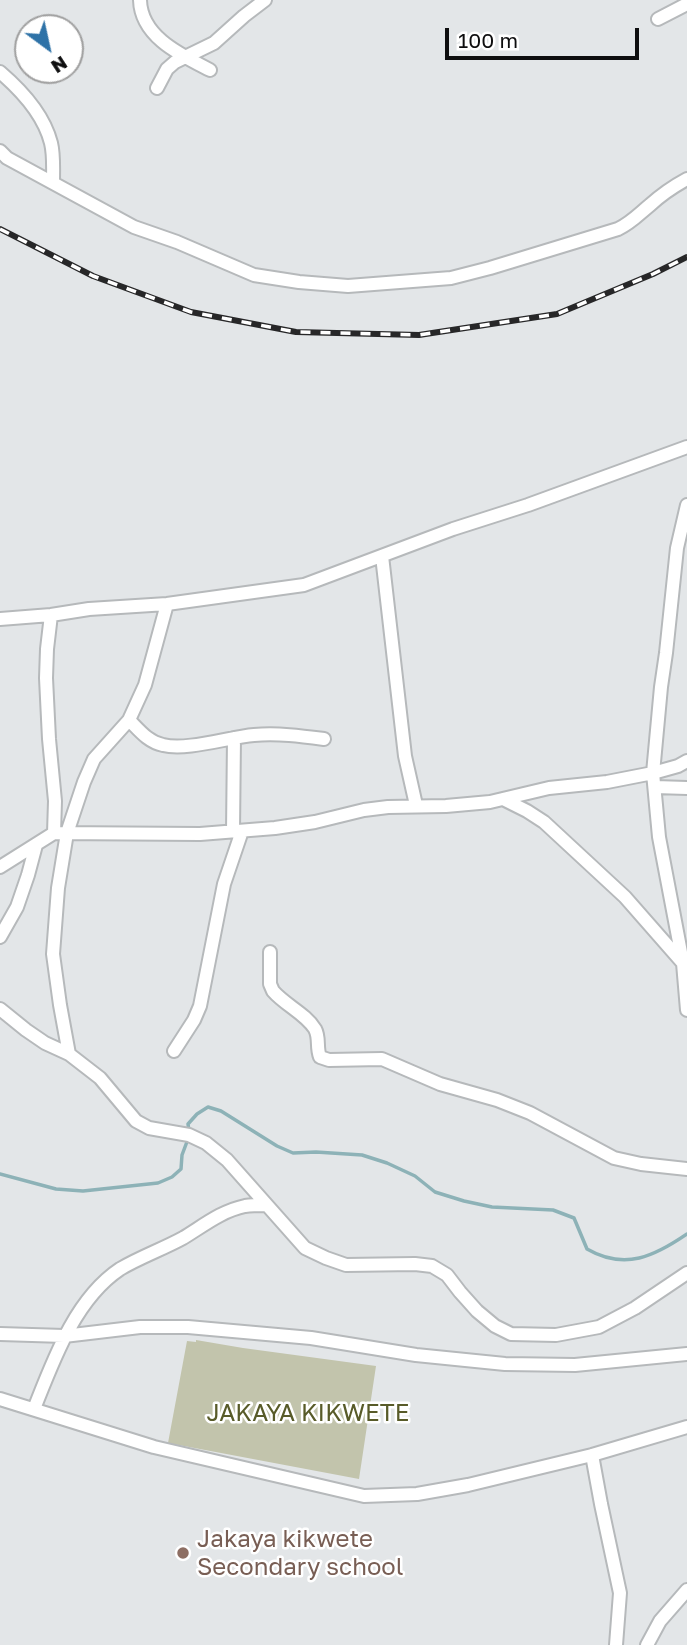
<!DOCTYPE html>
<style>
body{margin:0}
#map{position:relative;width:687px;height:1645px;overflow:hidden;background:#e3e6e8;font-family:"Golos Text",sans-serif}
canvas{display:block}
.north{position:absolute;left:14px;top:14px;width:70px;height:70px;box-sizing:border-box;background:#fff;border:2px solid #9f9f9f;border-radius:50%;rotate:147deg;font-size:19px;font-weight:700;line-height:28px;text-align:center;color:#0e0e0f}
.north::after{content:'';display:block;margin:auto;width:24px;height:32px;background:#2e72a7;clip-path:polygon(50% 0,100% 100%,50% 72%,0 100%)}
.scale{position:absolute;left:445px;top:28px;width:194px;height:32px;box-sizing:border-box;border:4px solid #0e0e0f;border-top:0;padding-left:9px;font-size:21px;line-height:24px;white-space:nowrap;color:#0e0e0f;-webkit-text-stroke:5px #fff;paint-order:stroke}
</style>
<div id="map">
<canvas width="687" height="1645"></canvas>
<div class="north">N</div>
<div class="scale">100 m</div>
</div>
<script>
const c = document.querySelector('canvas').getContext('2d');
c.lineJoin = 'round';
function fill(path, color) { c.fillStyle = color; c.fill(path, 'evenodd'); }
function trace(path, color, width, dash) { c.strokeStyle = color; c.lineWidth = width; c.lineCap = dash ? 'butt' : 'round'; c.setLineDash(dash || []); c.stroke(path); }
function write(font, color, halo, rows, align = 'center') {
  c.font = font + ' "Golos Text",sans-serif'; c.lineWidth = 5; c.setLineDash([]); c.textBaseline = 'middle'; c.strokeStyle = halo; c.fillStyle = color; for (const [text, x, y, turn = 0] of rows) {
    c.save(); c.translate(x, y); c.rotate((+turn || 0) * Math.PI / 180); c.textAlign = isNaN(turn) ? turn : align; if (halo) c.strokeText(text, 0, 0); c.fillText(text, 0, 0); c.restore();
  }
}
const green = new Path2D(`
 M196 1340 243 1348 376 1366 359 1479 168 1443 187 1341 196 1342Z`);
const stream = new Path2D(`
 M189 1131 188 1124 197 1114 208 1107 221 1111 277 1146 293 1153 316 1152 362 1155 387 1163 415 1176 435 1192 464 1201 492 1207 553 1210 574 1218 587 1249C625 1271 655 1256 687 1234
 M0 1174 56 1189 83 1191 158 1183 172 1177 181 1169 182 1155 188 1139`);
const street = new Path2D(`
 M140 0C141 37 181 55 210 70
 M658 19 687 4
 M0 72C21 90 44 115 51 143 54 155 53 169 53 182
 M157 88 167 69 175 62 214 43 244 16 265 0
 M0 151 7 158 134 227 177 242 254 275 299 282 348 286 451 278 490 268 618 229C631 223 639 214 650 205 661 195 674 186 687 179
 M687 505 677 548 666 653 661 687 653 773 659 837 683 963 687 1010
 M382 556 405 756 416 805
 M51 615 47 649 46 678 49 739 55 801 54 833
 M0 619 51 615 89 609 167 604 304 585 453 529 528 505 687 447
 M129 720C139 730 148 742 163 745 187 751 229 737 254 735 278 733 301 736 324 739
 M655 787 687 788
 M503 799 527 811 544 822 625 897 682 962
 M233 831 234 738
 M0 867 54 833 200 834 275 828 315 822 364 810 388 807 446 806 490 802 549 788 607 782 653 773 678 766 687 761
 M0 937 17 907 28 875 36 845
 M270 952V984L273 991C285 1005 306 1014 315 1029 320 1038 316 1047 320 1057L329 1060 382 1059 440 1084 497 1100 530 1113 614 1158 641 1164 687 1169
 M0 1009 26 1030 45 1043 69 1054 100 1078 136 1121 149 1128 189 1135 206 1143 227 1160 305 1248 326 1258 346 1265 415 1264 432 1266 447 1275 460 1292 477 1311 495 1326 511 1334 556 1335 599 1327 635 1308 687 1273
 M174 1051 194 1020 200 1006 224 884 242 831
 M69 1054 60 1005 53 954 58 888 67 833 84 782 94 759 129 720 145 685 167 604
 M0 1334 64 1336 140 1327H188L311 1338 416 1355 505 1364 575 1365 687 1354
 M0 1399 154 1447 364 1496 417 1494 468 1485 592 1455 687 1427
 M34 1409C53 1361 75 1299 120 1269 140 1257 163 1249 183 1238 203 1226 221 1211 245 1206 252 1205 259 1205 266 1205
 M592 1455 601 1504 620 1593 616 1645
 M647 1645 660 1621 687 1590`);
const rail = new Path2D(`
 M0 229 93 276 191 312 296 332 419 335 557 314 653 274 687 257`);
const markers = [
 [183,1553,7,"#8d6e63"]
];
const parkNames = [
 ["JAKAYA KIKWETE",308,1413]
];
const educationNames = [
 ["Jakaya kikwete",197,1539],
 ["Secondary school",197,1567]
];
fill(green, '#c2c4ac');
trace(stream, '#8db2b7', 3.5);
trace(street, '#b6b9bb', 16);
trace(street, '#fff', 12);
trace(rail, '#272728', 6);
trace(rail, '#fff', 3.5, [10]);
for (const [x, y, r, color] of markers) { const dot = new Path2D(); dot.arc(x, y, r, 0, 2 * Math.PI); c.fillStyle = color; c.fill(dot); trace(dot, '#fff', 2.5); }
write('24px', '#585b29', '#fff', parkNames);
write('24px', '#785e54', '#fff', educationNames, 'left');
</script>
